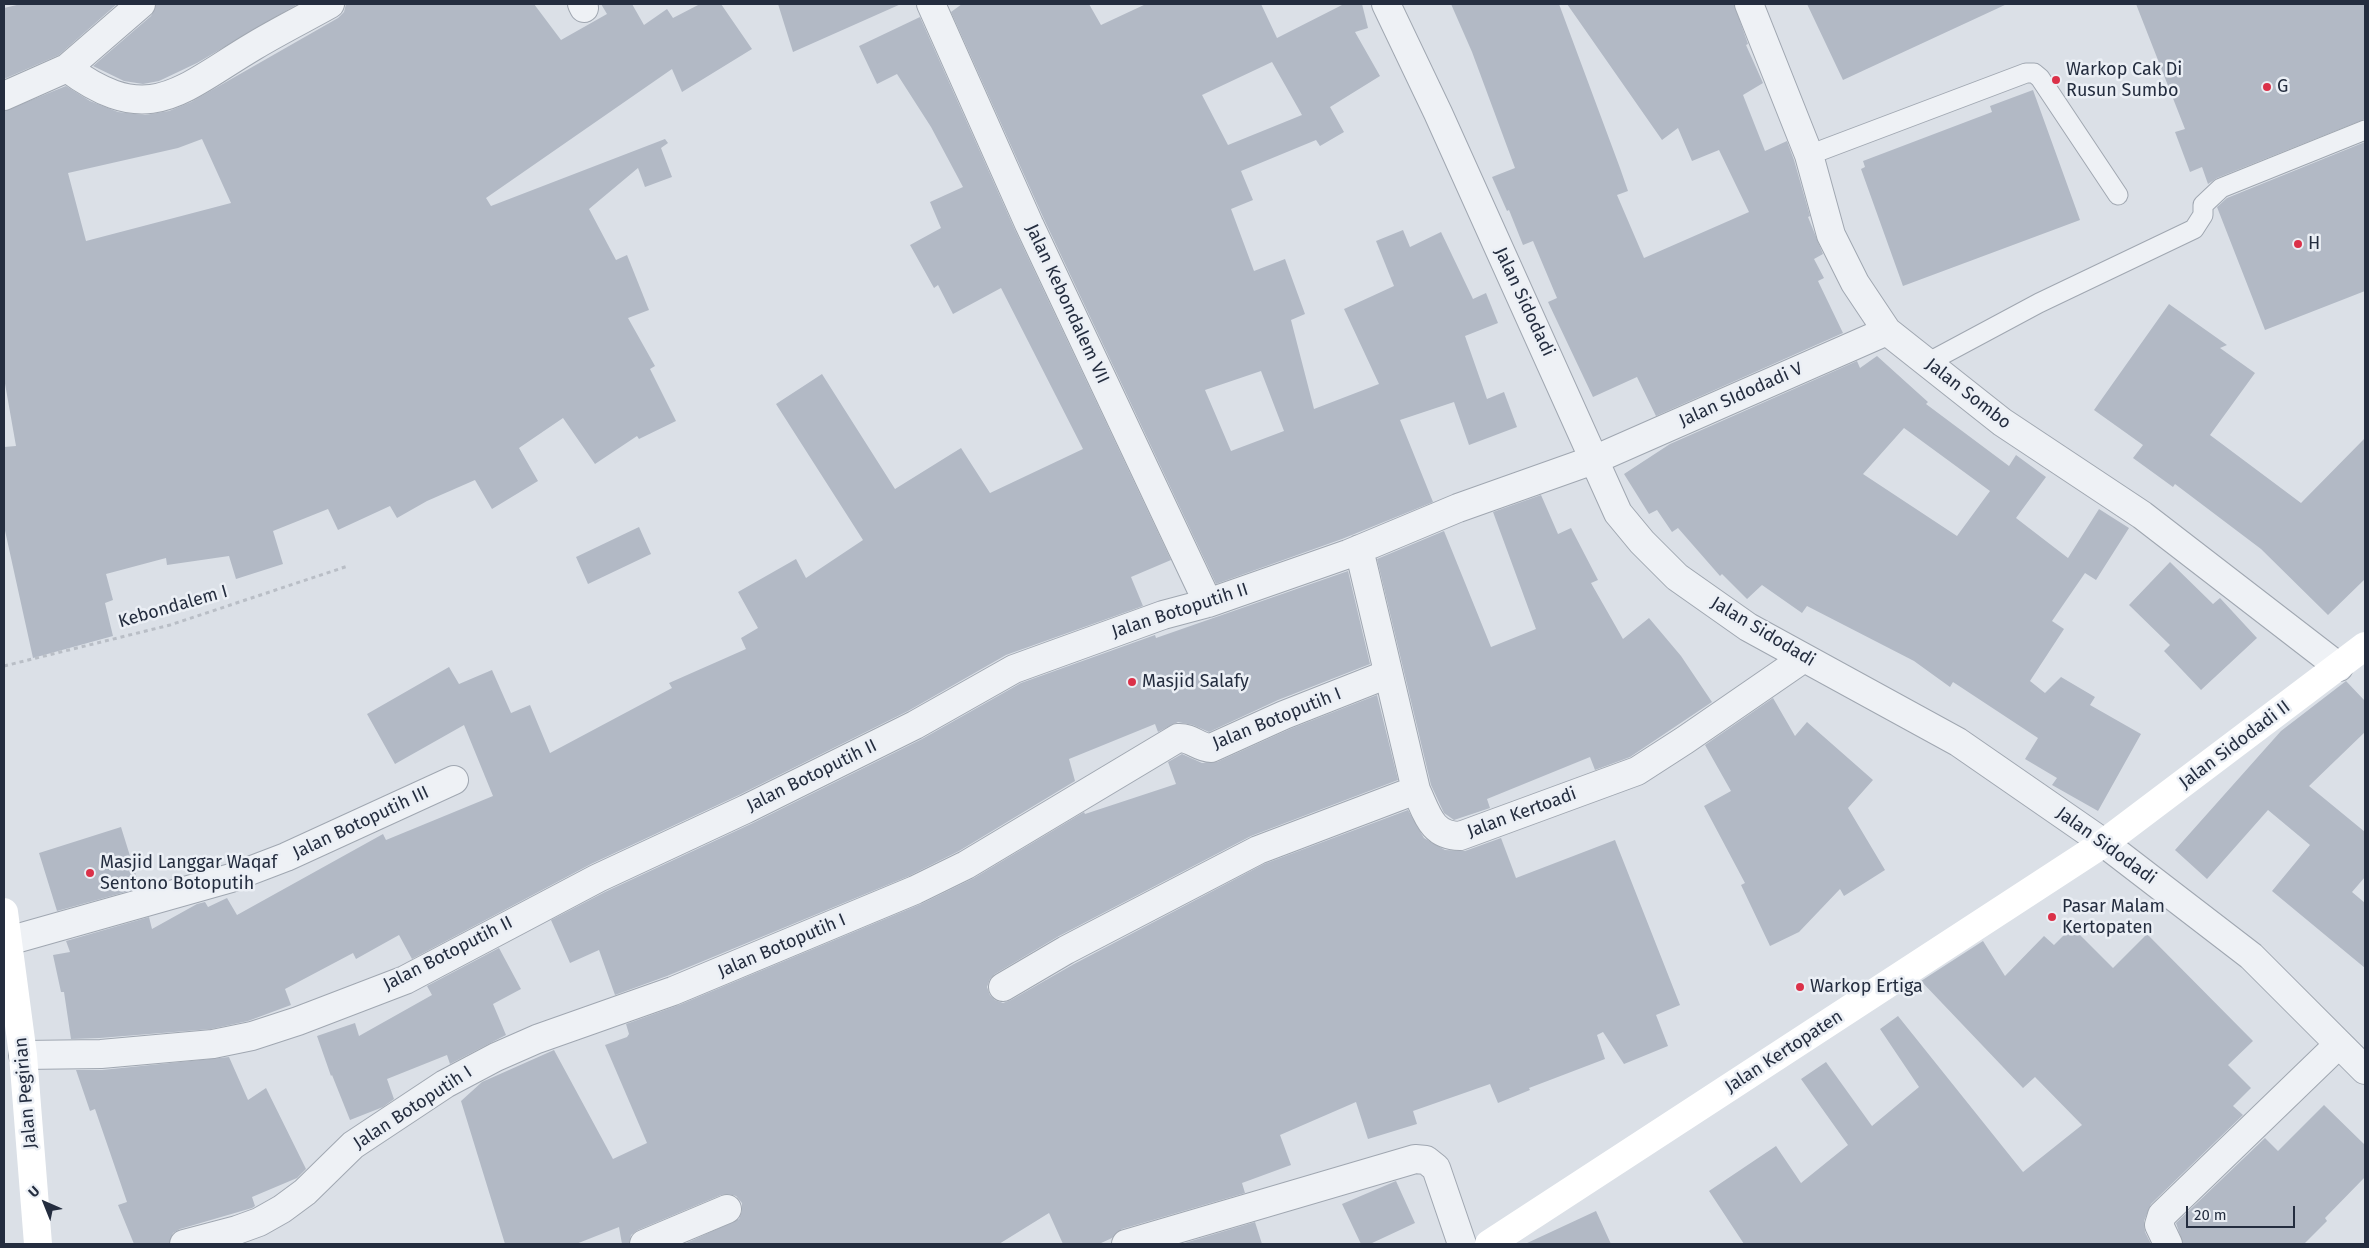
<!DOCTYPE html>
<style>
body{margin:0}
#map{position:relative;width:2369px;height:1248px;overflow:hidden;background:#dbe0e7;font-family:"Fira Sans",sans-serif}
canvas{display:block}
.frame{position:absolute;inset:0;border:5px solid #242d3f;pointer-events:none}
.north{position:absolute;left:20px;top:1178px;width:50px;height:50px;-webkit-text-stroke:4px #ebeff5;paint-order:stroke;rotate:316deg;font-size:14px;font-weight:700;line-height:20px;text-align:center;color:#242d3f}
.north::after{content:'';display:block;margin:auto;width:18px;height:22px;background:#242d3f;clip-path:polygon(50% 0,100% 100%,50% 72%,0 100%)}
.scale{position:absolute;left:2186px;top:1206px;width:109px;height:22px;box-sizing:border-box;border:2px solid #242d3f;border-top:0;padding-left:6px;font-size:15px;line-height:18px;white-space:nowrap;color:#242d3f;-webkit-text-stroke:4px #ebeff5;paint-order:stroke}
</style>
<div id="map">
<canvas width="2369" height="1248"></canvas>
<div class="frame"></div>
<div class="north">U</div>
<div class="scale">20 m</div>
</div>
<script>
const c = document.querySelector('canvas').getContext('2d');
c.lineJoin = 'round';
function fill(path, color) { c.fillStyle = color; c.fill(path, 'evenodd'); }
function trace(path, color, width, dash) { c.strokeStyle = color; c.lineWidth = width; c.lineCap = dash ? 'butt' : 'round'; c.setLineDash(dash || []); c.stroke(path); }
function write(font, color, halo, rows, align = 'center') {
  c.font = font + ' "Fira Sans",sans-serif'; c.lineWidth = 5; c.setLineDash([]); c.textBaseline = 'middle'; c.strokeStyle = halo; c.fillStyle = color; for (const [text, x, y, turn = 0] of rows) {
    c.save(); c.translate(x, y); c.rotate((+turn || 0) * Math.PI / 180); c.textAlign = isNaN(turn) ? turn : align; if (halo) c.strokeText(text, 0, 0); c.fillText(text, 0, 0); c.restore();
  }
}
const building = new Path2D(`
 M21 4H117L59 55 4 79V8Z
 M156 4H298L197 63 159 81 143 84 124 81 93 66 151 16Z
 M346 4H534L561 40 607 14 601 4H632L644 25 667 9 673 18 700 4H721L752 49 682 92 672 69 486 198 491 206 665 139 668 143 661 148 672 177 645 187 638 168 589 209 616 260 627 255 649 310 628 318 655 366 650 369 676 421 639 439 637 436 595 464 563 418 519 448 538 481 492 509 475 480 427 501 397 518 390 506 338 530 328 509 273 531 283 564 236 579 229 556 167 565 166 558 106 574 113 600 105 603 113 636 33 658 4 526V447L16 446 4 378V111L66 86 90 101 118 112 145 115 169 111 191 102 338 18 344 12ZM202 139 231 203 86 241 68 173 178 148Z
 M778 4H901L793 52Z
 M962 4H1089L1101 25 1146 4H1261L1277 38 1344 4H1362L1368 28 1355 32 1380 76 1330 107 1344 132 1320 146 1316 140 1241 171 1253 200 1231 209 1254 271 1285 259 1305 314 1291 320 1314 409 1379 384 1344 309 1394 286 1376 241 1403 230 1410 247 1441 232 1473 299 1486 293 1498 323 1465 336 1487 399 1504 392 1517 427 1469 445 1454 402 1400 420 1433 502 1342 539 1216 584 1043 217 951 12ZM1272 62 1302 115 1228 145 1202 95ZM1261 371 1284 431 1231 451 1205 390Z
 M1451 4H1559L1620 168 1628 191 1617 195 1644 258 1749 212 1719 150 1692 161 1678 128 1662 140 1567 4H1734L1748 44 1746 45 1763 83 1743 95 1765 151 1787 141 1794 160 1810 216 1808 217 1823 254 1814 259 1824 278 1818 281 1843 333 1656 416 1637 377 1593 397 1548 302 1557 298 1533 241 1523 245 1509 210 1507 211 1492 177 1515 168 1472 52Z
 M1807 4H2007L1843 80Z
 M2136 4H2365V119L2217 178 2208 184 2202 167 2190 172 2175 132 2185 129Z
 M920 17 1015 230 1171 560 1131 577 1143 606 1006 655 908 711 739 795 591 864 412 959 399 935 356 959 353 953 285 989 291 1005 248 1021 211 1029 100 1038 71 1039 64 992H61L53 955 70 952 66 941 149 917 152 929 197 904 205 902 208 907 227 898 237 915 383 834 386 840 493 796 464 725 395 764 367 714 449 667 459 684 492 670 511 713 530 705 550 753 672 688 669 683 746 649 741 638 758 628 738 592 796 559 806 578 863 540 776 404 822 374 895 489 961 448 990 493 1083 449 1001 288 953 314 938 285 934 288 910 245 941 228 930 202 963 187 931 127 897 74 877 84 859 46Z
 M2033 90 2080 220 1903 286 1861 169 1865 167 1863 161 1992 112 1990 106Z
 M2365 142V291L2265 330 2217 207 2227 198Z
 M2169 304 2227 345 2220 348 2255 373 2210 435 2301 503 2365 438V579L2328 615 2261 549 2175 484 2173 487 2133 458 2143 445 2094 410Z
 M1877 356 1928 402 1926 404 2009 466 2016 455 2046 477 2016 518 2068 558 2099 509 2129 528 2096 580 2085 573 2052 621 2064 629 2030 681 2045 693 2061 677 2095 697 2090 705 2141 734 2098 811 2052 785 2057 778 2025 759 2038 738 1953 682 1950 687 1914 661 1807 606 1802 613 1762 585 1747 599 1722 574 1720 576 1678 528 1672 532 1657 510 1649 514 1624 474 1670 444 1857 361 1860 368ZM1904 428 1990 491 1957 536 1863 474Z
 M1541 495 1558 534 1571 528 1598 580 1591 583 1623 639 1649 618 1681 656 1712 702 1630 757 1595 770 1590 757 1487 799 1490 808 1454 820 1444 813 1431 785 1377 559 1444 531 1491 647 1536 629 1493 512Z
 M639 527 651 554 588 584 576 557Z
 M2170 562 2213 604 2220 598 2257 638 2201 690 2164 651 2170 645 2129 605Z
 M1348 571 1370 664 1278 700 1209 732 1193 725 1178 722 1158 732 1155 724 1069 759 1075 781 959 851 909 876 667 976 615 995 599 950 570 963 551 920 605 892 753 823 922 739 1021 683 1155 635 1156 638Z
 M2346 681 2365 701V732L2309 786 2365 832V877L2352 892 2365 903V968L2272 891 2310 845 2268 810 2207 879 2175 850 2281 731Z
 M1377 695 1398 780 1251 836 1059 936 995 974 990 979 987 987 990 995 995 1000 1003 1003 1011 1000 1074 964 1264 864 1408 810 1424 838 1445 850 1465 851 1501 838 1516 878 1615 840 1680 1005 1656 1015 1668 1046 1624 1064 1603 1032 1597 1035 1605 1059 1529 1088 1530 1090 1498 1103 1490 1084 1413 1111 1417 1124 1368 1139 1356 1102 1280 1135 1291 1165 1242 1183 1245 1193 1122 1229 1112 1238 1099 1244H1063L1049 1213 999 1244H684L739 1219 742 1211V1203L736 1196 728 1194 721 1195 638 1230 631 1235 629 1244H622L619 1227 576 1244H505L461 1101 482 1082 554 1050 613 1159 647 1143 605 1045 627 1037 629 1034 626 1024 679 1005 921 904 974 878 1084 812 1085 814 1176 784 1168 762 1182 754 1202 763 1217 762 1290 729Z
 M1773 698 1795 736 1807 722 1873 780 1848 808 1885 870 1844 896 1840 889 1799 932 1770 946 1741 885 1745 883 1704 806 1731 791 1705 745Z
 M121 827 140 888 57 911 39 853Z
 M2072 927 2113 968 2147 934 2253 1041 2228 1065 2251 1088 2233 1106 2243 1115 2151 1204 2144 1221 2145 1232 2151 1244H1744L1709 1191 1776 1146 1801 1183 1848 1145 1801 1079 1826 1062 1872 1126 1919 1087 1880 1029 1898 1016 2023 1172 2082 1125 2035 1077 2023 1088 1921 981 1983 941 2005 976 2044 936 2054 945Z
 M499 948 521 989 493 1004 506 1035 450 1064 447 1055 387 1079 394 1099 383 1107 350 1120 332 1075 331 1076 317 1036 355 1023 359 1036 432 995 427 986Z
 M229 1057 248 1100 266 1088 306 1169 297 1178 252 1197 255 1206 252 1208 180 1229 173 1233 169 1244H134L118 1205 127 1202 95 1109 90 1111 76 1070H102Z
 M2324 1105 2365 1145V1177L2325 1218 2327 1221 2304 1244H2183L2176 1223 2265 1138 2278 1151Z
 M1396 1181 1415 1223 1370 1244H1361L1342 1204Z
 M1596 1211 1611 1244H1525Z
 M1255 1222 1262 1244H1181Z`);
const path = new Path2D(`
 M4 666 170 625 348 566`);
const lane = new Path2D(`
 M1809 155 2026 73H2034L2040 78 2118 195
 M1927 363 2039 303 2194 229 2203 215V205L2221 188 2365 130`);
const street = new Path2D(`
 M582 4 584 8
 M931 4 1029 224 1208 603
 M1386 4 1438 113 1618 513 1642 542 1677 577 1748 627 1958 742 2104 843 2251 956 2365 1070
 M1749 4 1809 155 1831 235 1855 283 1887 331 2002 422 2142 515 2339 667
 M67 68C149 129 180 90 254 46 279 31 305 18 330 4
 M4 96 67 68 141 4
 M1359 549 1416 790C1427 813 1431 836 1460 836L1637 771 1685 740 1804 658
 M8 941 231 878 286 857 454 780
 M1003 987 1066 950 1258 850 1416 790
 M23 1055 101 1054 213 1044 252 1036 298 1021 405 980 598 878 746 809 915 725 1014 669 1163 615 1208 603 1348 554 1458 508 1596 459 1887 331
 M184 1244 237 1230 259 1222 282 1209 305 1192 353 1145 445 1084 496 1057 537 1039 673 991 915 890 966 865 1178 738C1191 737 1199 748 1211 748L1284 715 1388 674
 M644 1244 727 1209
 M1126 1244 1415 1159 1426 1160 1436 1168 1462 1244
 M2168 1244 2159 1225 2162 1215 2339 1044`);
const secondary = new Path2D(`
 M4 912 23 1055 38 1244
 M1489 1244 2104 843 2365 646`);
const markers = [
 [2056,80,5,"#db3149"],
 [2267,87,5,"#db3149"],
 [2298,244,5,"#db3149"],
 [1132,682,5,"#db3149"],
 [90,873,5,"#db3149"],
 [2052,917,5,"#db3149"],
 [1800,987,5,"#db3149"]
];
const poiNames = [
 ["Warkop Cak Di",2066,70],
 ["Rusun Sumbo",2066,91],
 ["G",2277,87],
 ["H",2308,244],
 ["Masjid Salafy",1142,682],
 ["Masjid Langgar Waqaf",100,863],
 ["Sentono Botoputih",100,884],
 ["Pasar Malam",2062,907],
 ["Kertopaten",2062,928],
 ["Warkop Ertiga",1810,987]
];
const streetNames = [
 ["Jalan Sidodadi",1524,302,65],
 ["Jalan Kebondalem VII",1067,304,65],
 ["Jalan Sombo",1968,394,38],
 ["Jalan SIdodadi V",1741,395,-24],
 ["Kebondalem I",173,607,-16],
 ["Jalan Botoputih II",1180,611,-18],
 ["Jalan Sidodadi",1763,632,31],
 ["Jalan Botoputih I",1277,719,-22],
 ["Jalan Sidodadi II",2235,745,-37],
 ["Jalan Botoputih II",812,776,-26],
 ["Jalan Kertoadi",1522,813,-20],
 ["Jalan Botoputih III",361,823,-25],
 ["Jalan Sidodadi",2106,846,36],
 ["Jalan Botoputih I",782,946,-23],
 ["Jalan Botoputih II",448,954,-27],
 ["Jalan Kertopaten",1784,1052,-33],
 ["Jalan Pegirian",26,1093,-95],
 ["Jalan Botoputih I",413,1108,-33]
];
fill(building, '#b2b9c5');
trace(lane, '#a0a7b1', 21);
trace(street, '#a0a7b1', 30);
trace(path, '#b9bec6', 3, [4, 4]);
trace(lane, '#eef1f5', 19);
trace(street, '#eef1f5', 28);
trace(secondary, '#fff', 28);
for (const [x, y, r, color] of markers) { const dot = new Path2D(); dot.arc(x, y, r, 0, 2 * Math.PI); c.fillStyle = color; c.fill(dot); trace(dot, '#ebeff5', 2); }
write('18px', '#242d3f', '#ebeff5', poiNames, 'left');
write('18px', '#242d3f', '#ebeff5', streetNames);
</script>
